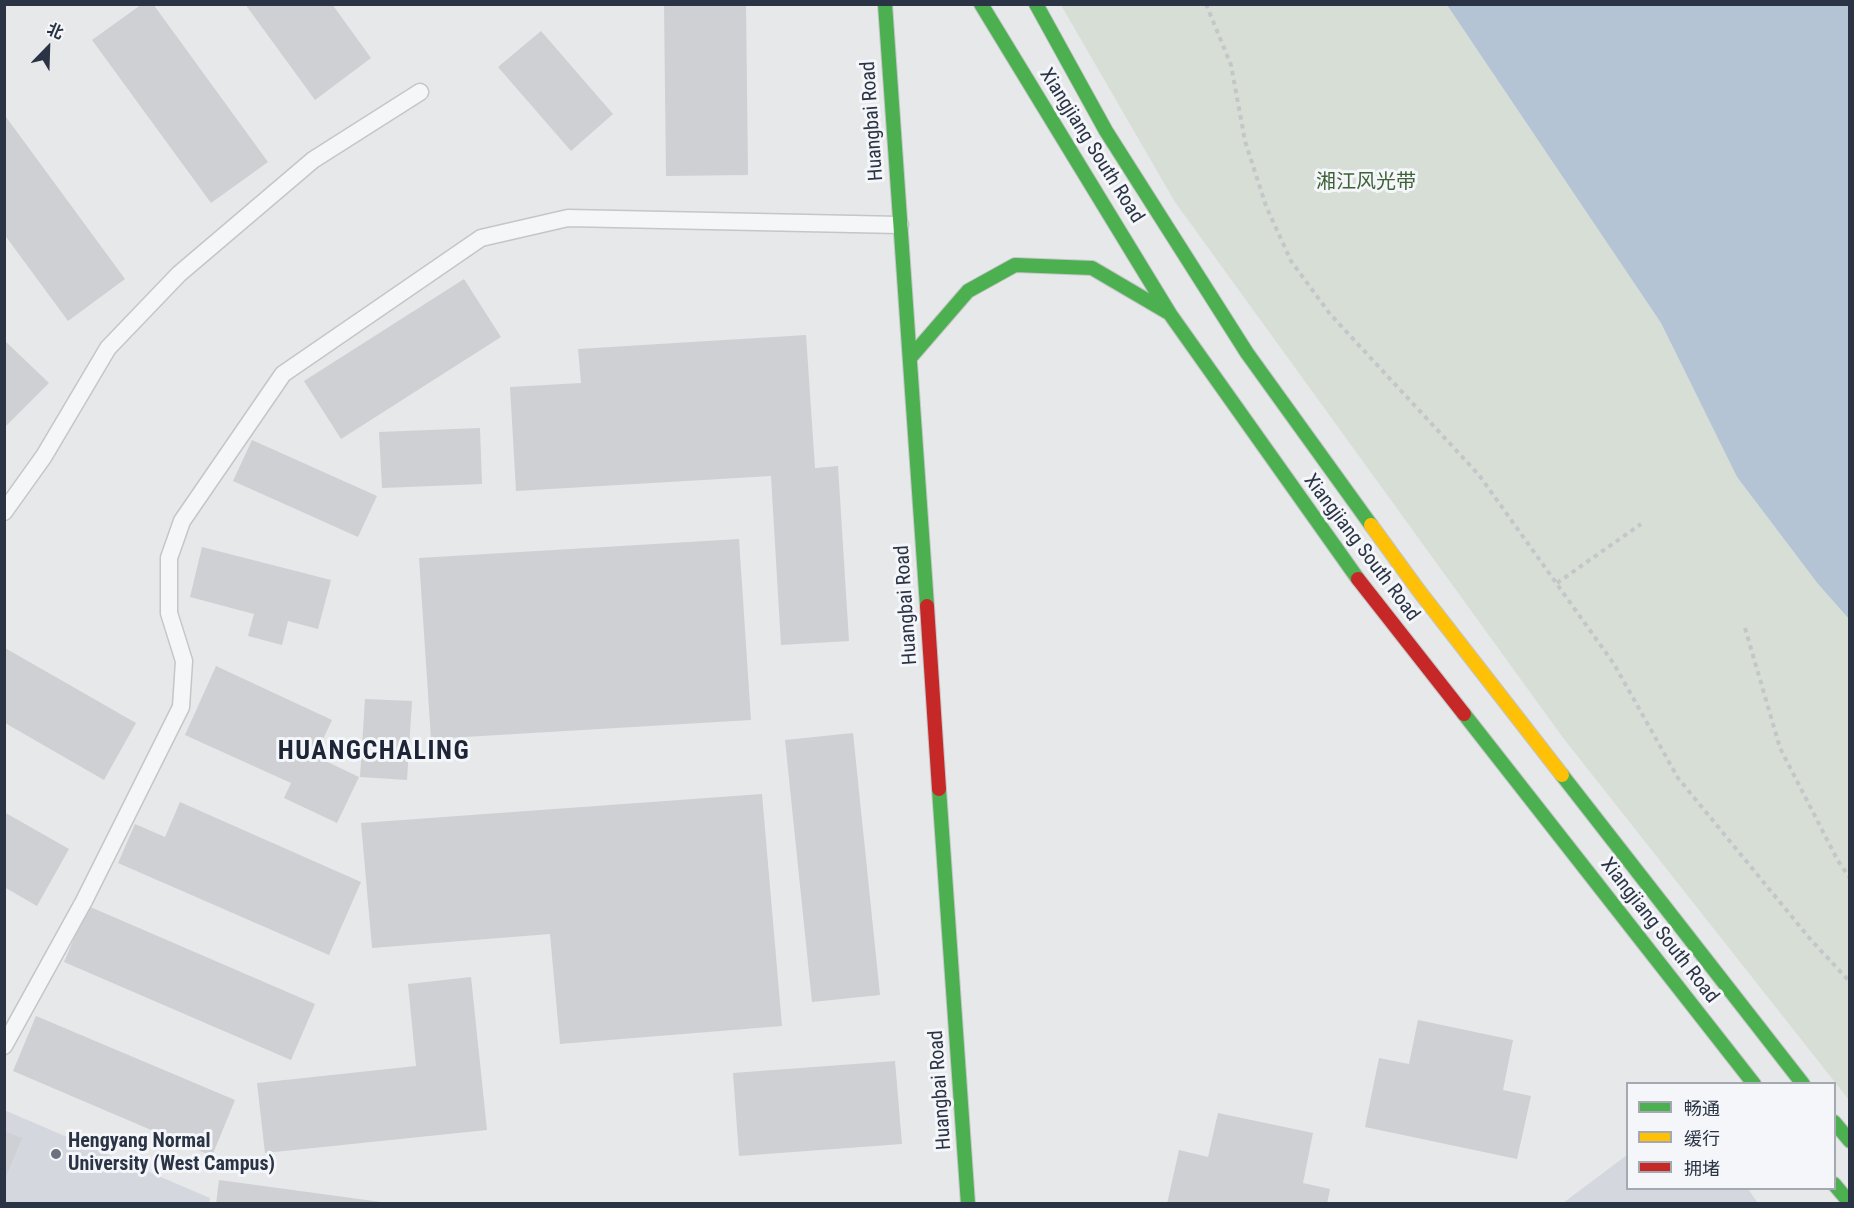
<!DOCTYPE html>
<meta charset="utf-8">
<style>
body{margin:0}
#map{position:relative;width:1854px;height:1208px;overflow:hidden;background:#e6e8ea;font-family:"Roboto Condensed","Noto Sans SC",sans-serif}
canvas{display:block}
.frame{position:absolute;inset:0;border:6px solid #2b3445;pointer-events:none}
.legend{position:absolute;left:1626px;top:1082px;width:210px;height:108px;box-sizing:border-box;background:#f4f6f9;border:2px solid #a4a8b1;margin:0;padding:8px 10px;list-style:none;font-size:18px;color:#2b3445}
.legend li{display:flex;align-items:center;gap:12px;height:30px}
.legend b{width:30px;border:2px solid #a4a8b1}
.north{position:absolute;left:18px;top:18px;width:60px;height:60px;-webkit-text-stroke:4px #f4f6f9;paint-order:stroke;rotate:23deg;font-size:16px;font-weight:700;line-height:24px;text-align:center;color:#2b3445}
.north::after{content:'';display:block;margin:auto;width:21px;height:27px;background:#2b3445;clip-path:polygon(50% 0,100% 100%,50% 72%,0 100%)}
</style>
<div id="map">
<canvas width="1854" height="1208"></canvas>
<div class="frame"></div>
<ul class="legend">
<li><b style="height:8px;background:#4caf50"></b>畅通</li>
<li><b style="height:8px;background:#ffc107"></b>缓行</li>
<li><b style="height:8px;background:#c62828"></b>拥堵</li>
</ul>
<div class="north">北</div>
</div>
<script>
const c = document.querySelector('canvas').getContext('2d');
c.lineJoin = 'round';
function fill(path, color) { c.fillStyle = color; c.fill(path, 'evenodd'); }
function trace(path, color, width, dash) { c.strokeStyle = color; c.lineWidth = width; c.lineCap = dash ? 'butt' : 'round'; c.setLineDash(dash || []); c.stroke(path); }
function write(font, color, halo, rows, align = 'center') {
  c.font = font + ' "Roboto Condensed","Noto Sans SC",sans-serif'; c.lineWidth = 6; c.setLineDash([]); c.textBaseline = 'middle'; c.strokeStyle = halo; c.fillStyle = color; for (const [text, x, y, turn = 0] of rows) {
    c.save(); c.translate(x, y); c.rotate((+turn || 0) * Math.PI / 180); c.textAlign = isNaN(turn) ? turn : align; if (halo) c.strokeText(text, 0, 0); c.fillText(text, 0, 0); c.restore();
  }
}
const built = new Path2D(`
 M4 1110 210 1198 209 1203H5Z
 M1627 1155 1628 1188 1748 1189 1758 1203H1563Z`);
const green = new Path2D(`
 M1061 5H1447L1661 323 1737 477 1818 584 1849 619V1100L1564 739 1175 202Z`);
const water = new Path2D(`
 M1447 5H1849V619L1818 584 1737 477 1661 323Z`);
const building = new Path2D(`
 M142 4H153L268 162 211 203 92 40Z
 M245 4H332L371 58 315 100Z
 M664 4H746L748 175 666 176Z
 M541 31 613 114 571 151 498 67Z
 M6 117 125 279 68 321 4 234Z
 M464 279 501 337 341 439 304 381Z
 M806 335 815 468 838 466 849 641 781 645 771 476 516 491 510 387 581 383 578 349Z
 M4 340 49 383 4 428Z
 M480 428 482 484 382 488 379 432Z
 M252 440 377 496 358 537 233 481Z
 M739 539 751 720 431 739 419 558Z
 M202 547 331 580 318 629 288 621 282 645 248 636 254 614 190 597Z
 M5 648 136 723 104 780 5 723Z
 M216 666 332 720 315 756 359 777 337 823 284 798 291 783 185 735Z
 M365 699 412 701 407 780 360 777Z
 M853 733 880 995 812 1002 785 740Z
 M762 794 782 1026 560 1044 550 934 372 948 361 823Z
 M180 802 361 882 329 955 118 863 135 824 165 837Z
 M4 812 69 849 37 906 4 887Z
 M88 906 315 1004 291 1060 64 962Z
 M471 977 487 1130 265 1153 257 1083 416 1066 408 984Z
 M36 1016 235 1100 212 1156 13 1071Z
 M1418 1020 1513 1040 1503 1090 1531 1096 1517 1159 1365 1127 1379 1058 1409 1064Z
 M895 1061 902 1144 739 1156 733 1073Z
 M1218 1113 1313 1133 1303 1183 1330 1189 1327 1204H1167L1179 1150 1208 1157Z
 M4 1131 22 1138 5 1179H4Z
 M219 1180 381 1202V1204H216Z`);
const path = new Path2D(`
 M1206 4 1231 65 1245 141 1266 206 1291 261 1330 314 1479 475 1614 664 1678 778 1811 940 1850 982
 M1557 583 1641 524
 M1745 628 1780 748 1838 861 1850 878`);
const lane = new Path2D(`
 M4 512 44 456 108 348 179 274 313 160 420 92
 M4 1046 84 901 181 707 184 661 169 613V558L182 521 283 374 481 238 568 218 900 225`);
const fast = new Path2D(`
 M885 4 927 606
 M981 4 1170 314 1358 579
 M1036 4 1106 131 1247 353 1371 525
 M910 358 968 291 1015 265 1092 268 1167 312
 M1464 714 1754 1084
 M1562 775 1803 1084
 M939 789 968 1204
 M1834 1122 1850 1141
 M1834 1184 1850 1203`);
const slow = new Path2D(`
 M1371 525 1419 591 1562 775`);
const jam = new Path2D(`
 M1358 579 1464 714
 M927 606 939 789`);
const markers = [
 [56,1154,6,"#6c737f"]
];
const streetNames = [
 ["Huangbai Road",873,121,-94],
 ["Xiangjiang South Road",1091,146,58],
 ["Xiangjiang South Road",1361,548,53],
 ["Huangbai Road",907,605,-94],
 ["Xiangjiang South Road",1659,931,52],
 ["Huangbai Road",941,1090,-94]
];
const parkNames = [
 ["湘江风光带",1366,183]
];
const poiNames = [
 ["Hengyang Normal",68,1142],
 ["University (West Campus)",68,1165]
];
const districtNames = [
 ["HUANGCHALING",374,752]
];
fill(built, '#d4d7dd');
fill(green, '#d6ded6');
fill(water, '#b4c4d5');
fill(building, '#ced0d3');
trace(lane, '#c4c6c8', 19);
trace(fast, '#c4c6c8', 16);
trace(slow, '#c4c6c8', 16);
trace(jam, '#c4c6c8', 16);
trace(path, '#c5c6ca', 4, [4.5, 4.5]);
trace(lane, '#f5f6f7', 16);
trace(fast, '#4caf50', 14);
trace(slow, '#ffc107', 14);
trace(jam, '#c62828', 14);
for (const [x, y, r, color] of markers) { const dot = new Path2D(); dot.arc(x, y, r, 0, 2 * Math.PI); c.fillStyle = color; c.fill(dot); trace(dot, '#f4f6f9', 2); }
write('20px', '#2b3445', '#f4f6f9', streetNames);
write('20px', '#3f6138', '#f4f6f9', parkNames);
write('bold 20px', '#2b3445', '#f4f6f9', poiNames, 'left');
c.letterSpacing = '1.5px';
write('bold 26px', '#1d2536', '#f4f6f9', districtNames);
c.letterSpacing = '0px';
</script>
